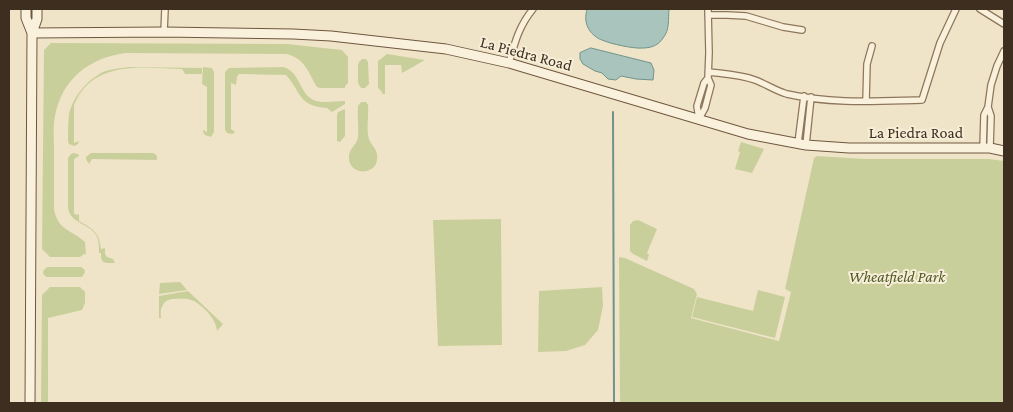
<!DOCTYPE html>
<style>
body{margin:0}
#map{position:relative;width:1013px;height:412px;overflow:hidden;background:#f0e4c8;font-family:"Crimson Pro",serif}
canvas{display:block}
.frame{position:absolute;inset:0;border:10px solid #3d2e20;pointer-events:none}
</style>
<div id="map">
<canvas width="1013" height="412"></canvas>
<div class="frame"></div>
</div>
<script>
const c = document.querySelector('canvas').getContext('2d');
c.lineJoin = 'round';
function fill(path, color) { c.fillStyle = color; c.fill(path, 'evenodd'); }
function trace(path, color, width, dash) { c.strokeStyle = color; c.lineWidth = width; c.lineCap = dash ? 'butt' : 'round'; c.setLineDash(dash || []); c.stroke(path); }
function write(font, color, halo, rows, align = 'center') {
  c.font = font + ' "Crimson Pro",serif'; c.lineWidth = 4; c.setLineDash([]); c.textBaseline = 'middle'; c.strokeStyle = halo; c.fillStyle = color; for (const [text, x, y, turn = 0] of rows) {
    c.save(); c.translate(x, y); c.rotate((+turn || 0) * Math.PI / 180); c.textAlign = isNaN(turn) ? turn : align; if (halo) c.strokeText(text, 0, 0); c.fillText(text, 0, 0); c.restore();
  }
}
const green = new Path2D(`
 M51 43 287 44 342 50 348 57V83L345 86V88H320L317 87C308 72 305 58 286 54L125 53C89 58 62 79 55 116 53 126 54 137 54 147 54 168 54 188 54 209 58 231 71 229 85 242L86 254H84L80 257H50L42 249 44 50Z
 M387 54 425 60 402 73 401 65H385V94H382V92L378 88V61Z
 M362 59H366L368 62 369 84 365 88H361L358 83V65L359 62Z
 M130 67 202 68V74H185L182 69C142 68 93 59 74 105V143L79 141 78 144 74 146 69 144 68 141C68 132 68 123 69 114 73 97 87 80 103 72 111 69 121 68 130 67Z
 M203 67 212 68 214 72V132L211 137 205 135 203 132V130L207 132V87L202 84Z
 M283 67C301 71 299 96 316 101 325 103 336 101 345 101V104L332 112 327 108C298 106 302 93 286 75L239 74 237 77 236 85 231 83V129L235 132 233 134 227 133 225 130V72L229 68Z
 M362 102H366L368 105C369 116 366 129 369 139 372 147 379 150 377 160 375 176 349 175 349 158 348 149 357 145 358 137 359 127 357 116 358 106L360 103Z
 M345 109V136L340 142 337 141V115L338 112Z
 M741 142 764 149 752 173 735 169 740 152 738 151Z
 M73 153 78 154 79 156 74 159V213L76 215 79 214V221C93 229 99 232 101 249L105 248V254L107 257 113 259 115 263H107L103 262 101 258V253H99C99 248 99 242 97 237 91 223 69 224 68 207V158L71 154Z
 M91 153H153L155 154 157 156V160L92 159 89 164 86 159V157Z
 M817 156 865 159H989L1004 161V403H620L619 257 625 258 694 289 697 294 691 318 779 341 791 292 785 289 814 158Z
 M501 219 502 345 438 346 433 220Z
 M638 220 657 229 647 253 649 255 647 261 633 254 630 251V225L633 221Z
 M47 267H81L84 269 85 272 82 277H47C44 276 43 274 43 271Z
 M180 282 187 290 159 294 160 283Z
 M50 287H80L84 291H85V303L82 310 48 318V403H41L42 295Z
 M602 287 603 306 598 330 585 345 566 351 538 352 539 291Z
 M758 290 785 297 775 338 692 317 697 297 753 311Z
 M188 291 223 324 217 331C216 319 204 307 194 301 188 298 181 298 174 299 169 299 164 301 162 307 160 310 161 315 161 318H159V296Z`);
const water = new Path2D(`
 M587 9H669C668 19 670 30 663 38 659 45 651 48 643 48 634 49 611 44 602 40 598 39 592 34 590 31 585 24 585 17 587 9Z
 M591 48 651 63 654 70 653 80 636 79 621 76 616 80 608 79 602 73 595 71 583 64 580 59V53Z`);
const stream = new Path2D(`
 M613 112 614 403`);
const street = new Path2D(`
 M980 9 1004 24
 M708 15H727L746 16 783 27 802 30
 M164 32 165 9
 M509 63C515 42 519 26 533 9
 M709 72C725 74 741 75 755 80 766 84 776 91 787 94 831 104 877 101 922 100L940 43 956 9
 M866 101 867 64 872 46
 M988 107 991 116 990 148
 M699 119 705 108 711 85 708 78 709 53 708 9
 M699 119 697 106 704 83 708 78
 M798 143 804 96
 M806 145 811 97
 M983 148 984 115 988 107 991 85 997 66 1004 51`);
const secondary = new Path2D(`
 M26 9V18L32 33
 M32 33 164 32 293 34 331 36 446 49 509 63 748 134 806 145 849 148H990L1004 151
 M30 403 32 33 37 19V9`);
const streetNames = [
 ["La Piedra Road",526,54,15],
 ["La Piedra Road",916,133]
];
const parkNames = [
 ["Wheatfield Park",897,277]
];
fill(green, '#c9cf9b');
fill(water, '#a9c4bc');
trace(water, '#6f938a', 1);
trace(stream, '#6f938a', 2);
trace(street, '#8d765c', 8);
trace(secondary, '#6f573f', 11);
trace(street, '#faf1dc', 5.5);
trace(secondary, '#faf1dc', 9);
write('16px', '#3d2e20', '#f7eed8', streetNames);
write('italic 16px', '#4d5a26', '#f7eed8', parkNames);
</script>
